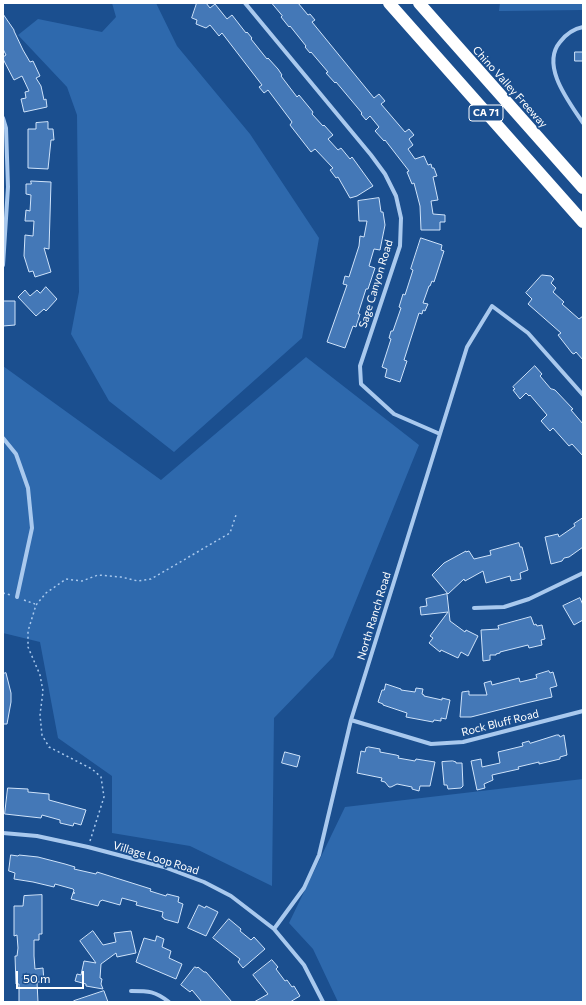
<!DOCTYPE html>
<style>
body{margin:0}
#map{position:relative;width:586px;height:1005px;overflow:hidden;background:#1b4f8f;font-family:Commissioner,sans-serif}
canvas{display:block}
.frame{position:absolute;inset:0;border:4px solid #fff;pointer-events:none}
.scale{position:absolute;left:16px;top:971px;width:68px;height:18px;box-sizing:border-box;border:2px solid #fff;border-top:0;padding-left:5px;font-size:12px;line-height:14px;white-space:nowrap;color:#fff;-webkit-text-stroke:3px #1b4f8f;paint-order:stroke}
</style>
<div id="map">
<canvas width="586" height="1005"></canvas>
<div class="frame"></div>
<div class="scale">50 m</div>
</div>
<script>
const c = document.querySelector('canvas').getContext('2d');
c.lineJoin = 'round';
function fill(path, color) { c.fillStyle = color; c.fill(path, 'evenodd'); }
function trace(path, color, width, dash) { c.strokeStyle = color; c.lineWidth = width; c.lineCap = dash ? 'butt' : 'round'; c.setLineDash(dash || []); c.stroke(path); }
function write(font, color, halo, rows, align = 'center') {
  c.font = font + ' Commissioner,sans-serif'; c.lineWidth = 3.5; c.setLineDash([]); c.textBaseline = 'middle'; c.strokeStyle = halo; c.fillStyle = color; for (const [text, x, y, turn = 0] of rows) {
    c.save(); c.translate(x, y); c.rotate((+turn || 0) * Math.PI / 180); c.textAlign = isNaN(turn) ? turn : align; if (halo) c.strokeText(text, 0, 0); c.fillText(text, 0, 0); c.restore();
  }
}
const green = new Path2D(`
 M112 3H156L177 46 250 134 319 238 302 338 174 452 109 401 71 334 79 292 77 115 67 87 18 35 38 19 102 32 116 17Z
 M500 3H583V10L499 11Z
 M306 357 419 445 333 657 274 718 272 886 190 846 112 833V776L58 738 40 642 3 633V366L161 480Z
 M583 779V1002H338L313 949 289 923 345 807Z`);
const building = new Path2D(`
 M197 3H206L210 8 215 4 227 19 232 15 246 33 247 32 252 38 251 39 267 59 268 58 278 69 282 75 281 76 297 97 299 95 313 112 312 114 323 126 324 125 333 135 328 139 338 150 341 148 350 159 352 157 373 186 357 196 350 198 338 177 336 178 330 170 333 168 315 149 311 152 290 125 292 122 268 90 264 93 259 87 262 85 222 33 219 36 210 25 206 28 196 24 197 20 192 18Z
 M272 3H298L308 15 310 14 315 20 312 22 374 98 379 94 385 101 381 104 405 132 409 129 414 135 409 139 413 145 408 149 415 159 424 156 428 165 431 164 432 168H434L437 176 433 177 438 200 431 201 433 214 445 215V222H440V230H421L420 206 414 183 412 184 407 172 409 171 385 140 384 141 375 131 379 127 370 116 366 120 361 114 362 113 336 82 335 83 326 73 328 72 311 52 310 53 305 47 306 46 290 26 289 27 281 17 282 16Z
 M3 14 14 30V31L23 50 30 62 33 61 40 76 36 78 41 86 44 100 46 99 47 107 24 112 21 99 26 98 25 92 29 91 22 76 14 80 3 59V57L6 55 3 49Z
 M575 52H583V61H575Z
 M48 122V129H53L54 140H51L48 169 28 168V129H36V123Z
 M31 181 51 182 49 249 44 248 51 272 35 277 33 271 29 272 24 256 25 235 33 236 34 221H25L26 210 30 211 31 195 26 194V184H31Z
 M379 198 381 212H383L385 225 380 250 374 249 369 266 375 268 368 289H366L358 314H360L356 327 353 326 345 348 327 342 347 285 343 284 345 276 349 277 359 246 360 236 364 237 367 221H359L358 201Z
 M421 238 442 245 441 250 444 251 434 282 432 281 430 286H429L423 303 428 304 425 311 423 310 422 314 419 313 404 360 407 361 400 382 385 377 387 369 382 367 391 339 389 338 391 331H393L401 308 399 307 403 294 405 295 413 270 411 269Z
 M542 275 551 276 554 279 551 283 556 288 553 292 564 302 562 304 579 319 583 316V360L576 352 574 354 572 353 558 335 561 333 528 304 532 299 526 293Z
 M46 287 57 299 46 311 44 309 36 316 18 297 25 290 30 296 37 290 40 293Z
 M3 301H15V325L3 326Z
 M535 366 542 374 540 376 551 389H552L555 390 573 409 571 410 583 424V456L572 444 569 446 553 428 550 431 541 421 547 415 530 395 529 396 526 393 520 399 513 390 515 389 513 387Z
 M583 518V547L569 557 564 558 562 561 551 564 545 537 558 534 559 537 575 526 574 524Z
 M519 543 520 547H522L528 570 520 573 521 579 511 581 510 576 486 583 483 571 465 581 464 579 448 594 432 575 444 563 466 551V552L469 551 474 559 491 555 490 551Z
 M447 594 450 621 465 632 466 630 478 636 468 656 461 652 458 658 441 650 440 652 429 643 433 638 430 636 448 612 421 615 420 607 427 606 426 599Z
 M580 598 583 605V620L574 625 563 606Z
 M531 617 534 625 536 624 537 626 542 625 545 639 541 640 542 645 529 648 528 645 500 652V653L496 654V655H490V660L483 661 481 630 499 629 498 626Z
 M549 671 550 673 553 672 557 686 550 688 552 697 526 703 471 717H460L462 692 469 691V695H487L484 683 491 681 492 685 519 678 520 682 537 678 536 675Z
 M6 673 11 693V702L7 724H3V674Z
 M386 684 401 689V690L415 692 416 688 423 689 422 694 424 695V696L442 700V698L450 700 446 719 441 718V721L434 720 433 722 406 717 407 713 383 705V704L378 702 382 690H384Z
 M557 735H559L560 737 564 735 567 755 560 757V759L539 764V762L518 767 519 769 492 775 493 780 484 784 485 788 477 790 471 761 481 759 482 767 500 763 498 752 523 746 522 743 529 741 530 743Z
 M369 747 380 749V752L396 755 399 756 398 758 415 761 416 759 435 762 430 786H420L419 791 412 789V787L397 784 391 787H389L385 782 381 781 382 778 357 773 361 751 365 752 366 748Z
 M285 752 300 756 297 767 282 763Z
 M453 761 456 762V763H462L463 786 461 788 448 789 447 785H444V784L442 762Z
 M8 788 28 789V792L49 794V800L86 810 81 825 74 823 73 826 60 823V820L42 815 41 818 5 814Z
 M11 855 18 856 19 855 38 857 65 864 75 867 74 869 96 874 97 872 151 889 150 891 166 896 167 894 179 897 178 902 183 904 178 923 164 919V918L162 917 163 912 136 905 137 902 122 898 120 905 102 900 101 901H100L98 906 71 899 73 893H75H73L74 890 73 889 55 884 54 887 33 882 14 879 15 873 9 871Z
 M42 895V934H39V940H34V956L35 969 43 968 44 982H37L38 1002H19V984H16L15 956H17L18 948 17 935 14 936V906H23L24 896Z
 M199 905 205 908 206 906 218 912 206 936 188 928Z
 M229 919 241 929 240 931 251 940 254 937 265 949 243 968 238 962 240 959 213 938Z
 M93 931 103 945 116 942 114 933 131 931 136 953 117 957 116 953 101 964 100 978 102 979 101 984 103 989 86 986V984L75 981 77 974 81 975 84 961 96 963 80 941Z
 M157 936 164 939 162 947 171 951 169 958 182 964 176 979 136 962 144 938 155 941Z
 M272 960 278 967 276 969 285 981 287 980 292 987 294 986 300 996 290 1002H254L268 994 253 975Z
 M195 967 197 968 198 967 204 972H206L232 1002H202L192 990 190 992 181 985Z
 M104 991 108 1002H75L74 1001Z`);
const path = new Path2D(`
 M3 593 11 595
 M24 600 35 604
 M90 841 104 797 101 777 92 769 49 747 42 735 40 715 43 691 40 675 28 647V631L36 605 46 593 66 579 82 581 98 575 121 577 138 581 151 579 230 533 236 515`);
const minor = new Path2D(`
 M245 3 371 155 385 174 396 196 401 218 400 246 360 366 361 384 394 414 440 434
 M583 27C573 29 566 34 560 42 540 66 570 103 583 123
 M3 118 6 128 8 187 3 265
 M3 438 16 454 28 488 32 528 17 597
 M474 608 504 607 529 599 583 573
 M351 720 431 744 463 742 583 711
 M3 833 37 836 88 847 164 867 204 882 231 896 274 929 304 965 323 1002
 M274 929 304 888 319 855 351 720 467 347 492 306 528 333 583 395
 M131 991C149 991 155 991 169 1002`);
const motorway = new Path2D(`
 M389 3 583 222
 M419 3 583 188`);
const shields = [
 [486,113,34]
];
const shieldNames = [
 ["CA 71",486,113]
];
const streetNames = [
 ["Chino Valley Freeway",510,87,48],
 ["Sage Canyon Road",376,284,-73],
 ["North Ranch Road",374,616,-73],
 ["Rock Bluff Road",500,723,-14],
 ["Village Loop Road",156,858,17]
];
fill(green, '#2e69ad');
fill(building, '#4478b7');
trace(building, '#cfe3fa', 1);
trace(path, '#a9c9ee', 1.5, [2, 3]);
trace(minor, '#a9c9ee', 4);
trace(motorway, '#fff', 12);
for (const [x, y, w] of shields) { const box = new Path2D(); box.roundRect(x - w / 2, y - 8, w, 16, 3); c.fillStyle = '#1b4f8f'; c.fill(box); trace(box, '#fff', 1); }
write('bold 10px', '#fff', null, shieldNames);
write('11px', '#fff', '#1b4f8f', streetNames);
</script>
